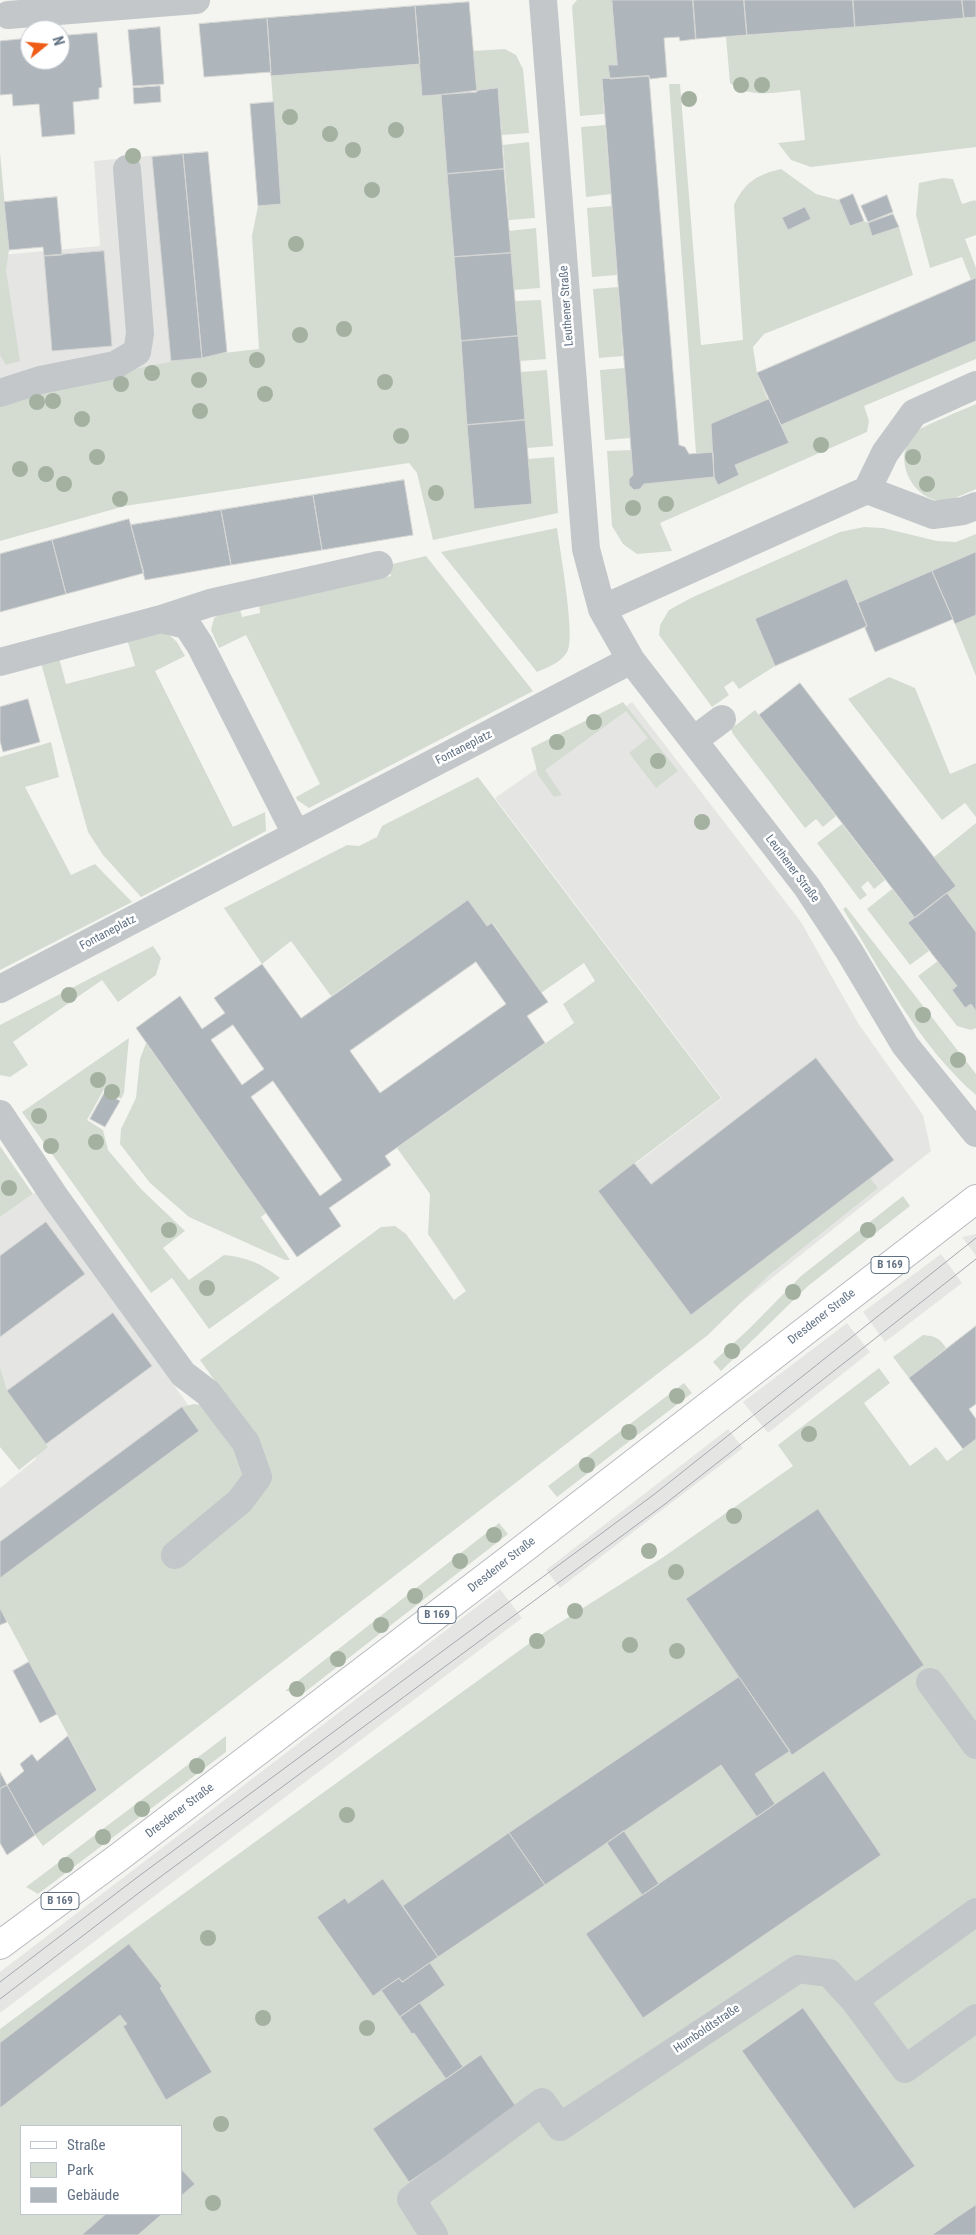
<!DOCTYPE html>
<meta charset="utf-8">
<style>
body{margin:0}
#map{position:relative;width:976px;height:2235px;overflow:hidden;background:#f4f5f0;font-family:"Roboto Condensed",sans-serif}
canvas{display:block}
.legend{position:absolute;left:20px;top:2125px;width:162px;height:90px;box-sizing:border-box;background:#fff;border:1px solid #c0c6ce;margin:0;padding:6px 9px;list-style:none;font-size:15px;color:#617184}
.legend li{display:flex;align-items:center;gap:10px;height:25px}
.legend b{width:25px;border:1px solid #c0c6ce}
.north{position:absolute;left:20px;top:20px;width:50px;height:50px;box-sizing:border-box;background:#fff;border:1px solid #c0c6ce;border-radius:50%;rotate:73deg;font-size:14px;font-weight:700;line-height:20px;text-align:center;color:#617184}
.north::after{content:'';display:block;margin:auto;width:18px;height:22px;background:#ef5c16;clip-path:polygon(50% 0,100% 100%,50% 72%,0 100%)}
</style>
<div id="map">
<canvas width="976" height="2235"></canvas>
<ul class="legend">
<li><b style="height:6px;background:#fff"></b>Straße</li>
<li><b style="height:14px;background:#d4dcd1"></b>Park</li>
<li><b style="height:14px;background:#aeb5bb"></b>Gebäude</li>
</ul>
<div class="north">N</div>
</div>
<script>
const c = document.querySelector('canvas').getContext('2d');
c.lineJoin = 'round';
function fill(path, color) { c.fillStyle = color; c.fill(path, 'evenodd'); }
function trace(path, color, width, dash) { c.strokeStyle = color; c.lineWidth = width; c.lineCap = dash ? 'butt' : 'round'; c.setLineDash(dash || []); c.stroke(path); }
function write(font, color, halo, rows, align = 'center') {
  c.font = font + ' "Roboto Condensed",sans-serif'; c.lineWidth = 5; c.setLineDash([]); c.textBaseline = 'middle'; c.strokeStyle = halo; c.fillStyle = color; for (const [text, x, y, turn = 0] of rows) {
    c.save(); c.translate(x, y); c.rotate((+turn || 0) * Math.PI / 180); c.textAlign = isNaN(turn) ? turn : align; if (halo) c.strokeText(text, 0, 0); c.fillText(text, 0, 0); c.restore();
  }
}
const built = new Path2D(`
 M182 153 203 370 0 427V255L100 246 94 161Z
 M632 702 801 922 858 1023 923 1115 931 1151 693 1341 585 1202 722 1098 495 798Z
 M36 1192 206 1430 0 1581V1488L36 1459 0 1392V1217Z
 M976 1234V1256L962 1237Z
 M941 1254 962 1283 885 1342 863 1312Z
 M847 1323 870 1352 768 1433 743 1402Z
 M728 1429 743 1448 560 1588 546 1570Z
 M500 1589 522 1618 0 2013V1972Z`);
const green = new Path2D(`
 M577 0H612L617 65H609L610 79 602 80 604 114 580 116 572 6Z
 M976 17V147L811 167 791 160 778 143 805 140 800 90C777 92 749 99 730 83L726 37Z
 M505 49 516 55 523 69 529 133 502 135 498 88 477 90 473 51Z
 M420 64 422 96 441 95 474 509 532 504 528 459 554 457 558 513 433 540 417 473 409 463 125 506 0 541V406C83 380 172 357 259 349L252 236 258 206 281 204 271 76Z
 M669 84H680L701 345 743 340 734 205C745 182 756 175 781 169L816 194 839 200 850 226 864 221 868 223 872 236 899 227 913 275 764 334 753 347 757 373 768 400 713 452 696 453Z
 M605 125 611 194 586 197 581 127Z
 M529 142 535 218 509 220 503 145Z
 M0 153 9 250 6 270 20 361 6 365 0 355Z
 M943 178 953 179 962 204 975 200 976 202V235L965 239 976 268V278L971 280 962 257 930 268 916 215 919 183Z
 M612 206 617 275 592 277 587 208Z
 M536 228 540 288 514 290 509 231Z
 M618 287 623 356 599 358 593 289Z
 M541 300 546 359 520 361 515 301Z
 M976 341V359L864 406 869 421 867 432 660 523 672 551 637 554 623 544 612 526 607 451 631 450 633 475 629 479V485L634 490 640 489 644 484 714 477 718 484 739 475 735 465 789 443 781 425Z
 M625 368 630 438 605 440 600 370Z
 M547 370 553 446 527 448 521 372Z
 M976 404V489C964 494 945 505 932 499 907 490 894 454 914 433 920 427 965 409 976 404Z
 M864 527 883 528 937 541 956 542 976 534V552L858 603 847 579 755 619 775 666 739 689 733 681 724 687 729 695 712 707 659 635 660 625 669 610 693 597 840 532Z
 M557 528C560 550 575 634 568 650 563 662 548 667 537 672L441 552Z
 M426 556 533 691 309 808 297 800 296 797 320 784 246 635 219 648 211 630 214 618 222 613 240 609 242 617 260 613 259 604 391 576 388 565Z
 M976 615V676L955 624Z
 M166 632 177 642 185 656 155 671 233 827 265 812 266 831 141 897 103 855 88 832 41 663 59 658 66 684 135 666 127 639Z
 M889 677 915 688 950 774 976 763V817L965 803 942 820 848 699Z
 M623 702 678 771 656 788 629 753 648 738 626 711 545 770 562 795 554 797 538 775 531 748Z
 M755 710 836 816 823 827 816 819 805 828 733 734 731 729Z
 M51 742 59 777 25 787 71 875 95 864 132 902 0 970V757Z
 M478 777 721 1098 598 1191 691 1314 870 1178 878 1188 769 1275 708 1335 43 1846 35 1835 97 1789 0 1608V1578L199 1431 182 1407 194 1404 206 1406 261 1446 200 1360 381 1227 395 1226 406 1234 454 1300 466 1291 428 1234 430 1194 397 1148 574 1023 563 1004 595 981 584 963 541 993 493 923 487 926 468 900 331 996 291 941 262 964 224 908 347 845 359 846 377 837 382 826Z
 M976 823V932L947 893 934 857Z
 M842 824 885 880 874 889 868 881 861 887 867 895 860 900 817 843Z
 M892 889 915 918 908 923 929 951 910 965 867 909Z
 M846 907 976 1074V1095C918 1045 883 974 843 909Z
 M153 946 161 958 156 975 118 1002 102 980 13 1042 28 1065 10 1077 0 1075V1025Z
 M938 961 957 986 952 990 965 1008 971 1004 976 1011V1028L971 1030 957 1026 918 976Z
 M129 1038 124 1093 121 1099 104 1089 87 1120 103 1130 108 1150 141 1189 185 1231 163 1248 189 1280 224 1255C247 1257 262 1264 280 1278L209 1329 172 1278 151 1293 22 1112Z
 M146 1043 266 1213 261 1217 290 1260H285L189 1217 150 1183 120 1144 121 1129 136 1098 140 1059Z
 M0 1146 33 1194 0 1217Z
 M903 1196 910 1206 808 1286 721 1371 713 1362 749 1329 801 1276Z
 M923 1335C935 1336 940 1338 946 1348L909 1378 893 1357Z
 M0 1368 7 1391 48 1447 19 1470 0 1447Z
 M879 1368 890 1383 864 1403 910 1466 936 1447 947 1461 976 1439V2235H0V2029L121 1939 545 1632 662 1558 793 1466 778 1445ZM21 2126H181V2214H21Z
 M684 1383 692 1393 557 1497 548 1486Z
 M499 1523 508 1534 305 1692 285 1691Z
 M226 1736V1752L38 1894 26 1887Z`);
const building = new Path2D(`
 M612 0H693L696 39 680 41 679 37 664 38 667 77 650 79 649 76 610 79 608 65H617Z
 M693 0H744L747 35 696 39Z
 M744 0H853L855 27 747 35Z
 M853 0H962L964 18 855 27Z
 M962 0H976V17L964 18Z
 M469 2 477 92 422 96 415 6Z
 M415 6 420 64 271 76 267 18Z
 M267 18 271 72 204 77 199 24Z
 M160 27 164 84 133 86 128 30Z
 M97 33 102 87 99 88V99L73 102 75 134 42 137 39 104 13 106 12 94 0 95V41L30 38V60H60V36Z
 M649 76 679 445 685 447 689 454 713 452 714 477 644 484 640 489 634 490 629 485V479L633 475 602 79Z
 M160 86 161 102 134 104 133 88Z
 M498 88 504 169 447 174 441 95Z
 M274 102 281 204 258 206 250 104Z
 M208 152 227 352 202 358 183 154Z
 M183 154 202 358 171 361 152 157Z
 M504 169 511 253 454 257 447 174Z
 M853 194 864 221 850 226 839 200Z
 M887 195 893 212 868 222 861 206Z
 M57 197 62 255 44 256 43 247 9 250 4 202Z
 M805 207 811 219 788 230 782 218Z
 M893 214 899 227 872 236 868 223Z
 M104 251 112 346 52 351 44 256Z
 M511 253 518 336 461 341 454 257Z
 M976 278V341L781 425 757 373Z
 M518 336 525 420 467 425 461 341Z
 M769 399 789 443 735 465 739 475 718 485 714 477 711 424Z
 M525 420 532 504 474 509 467 425Z
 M404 480 413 535 322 550 313 495Z
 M313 495 322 550 231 565 221 510Z
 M221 510 231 565 145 580 131 525Z
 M129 519 144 573 66 594 52 540Z
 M52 540 66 594 0 612V554Z
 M976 552V615L955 624 932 571Z
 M932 571 953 619 875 652 865 628 867 626 858 603Z
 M847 579 867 626 775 666 755 619Z
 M800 683 956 886 915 918 759 715Z
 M28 699 40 742 3 752 0 741V707Z
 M947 893 976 932V1011L971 1004 965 1008 952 990 957 986 908 923Z
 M468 900 487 926 492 923 548 1002 527 1016 545 1043 385 1156 391 1165 329 1208 341 1226 297 1257 136 1028 180 996 202 1029 225 1013 214 998 262 964 301 1018ZM476 962 506 1004 380 1093 350 1051ZM233 1025 264 1069 242 1085 211 1040ZM273 1081 342 1180 320 1196 251 1097Z
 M816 1058 894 1160 691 1315 598 1191 634 1163 651 1184Z
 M105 1092 120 1101 105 1127 90 1119Z
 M46 1222 85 1274 0 1337V1256Z
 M113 1313 152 1366 46 1444 7 1391Z
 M976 1326V1404L969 1409 976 1419V1439L963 1449 909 1378Z
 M182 1407 199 1431 0 1578V1542Z
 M818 1509 924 1665 792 1755 686 1599Z
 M0 1608 7 1622 0 1625Z
 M29 1662 57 1714 40 1723 13 1671Z
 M739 1677 790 1751 755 1774 775 1804 757 1817 721 1765 545 1885 509 1833Z
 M68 1736 97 1790 35 1835 7 1785 24 1771 20 1764 32 1754 37 1761Z
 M824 1771 881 1855 643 2018 586 1934Z
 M0 1772 7 1785 0 1789Z
 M7 1785 35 1835 7 1855 0 1843V1789Z
 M624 1831 659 1884 642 1895 607 1843Z
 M509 1833 545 1885 438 1957 403 1906Z
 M383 1879 438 1957 402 1982 399 1978 373 1996 317 1917 345 1898 348 1903Z
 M129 1944 162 1986 160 1988 212 2072 166 2100 123 2026 127 2024 120 2015 0 2108V2043Z
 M430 1963 445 1985 400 2017 381 1990 399 1978 402 1982Z
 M420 2003 463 2067 446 2079 414 2033 412 2034 400 2017Z
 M803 2008 915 2166 854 2209 742 2051Z
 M481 2055 517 2108 409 2182 373 2129Z
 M181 2169 195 2184 181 2196Z
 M976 2205V2235H932L959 2216Z
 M106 2214H162L138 2235H82Z`);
const minor = new Path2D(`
 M543 0 586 549 602 609 631 660 807 887 849 951 905 1045 976 1133
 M8 15 196 0
 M0 393 40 380 115 365 137 352 140 334 127 169
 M867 490 933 515 963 511 976 506
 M602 609 867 490 885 453 914 413 976 385
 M161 619 187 625 200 645 296 834
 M0 662 161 619 210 603 379 565
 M694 740 722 719
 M0 989 631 660
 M0 1114 55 1197 183 1374 208 1393 246 1443 258 1477 240 1501 175 1555
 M930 1682 976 1745
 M854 2000 976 1912
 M434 2235 411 2199 542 2102 560 2127 798 1969 829 1973 854 2000 905 2069 976 2018`);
const major = new Path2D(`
 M0 1945 119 1857 510 1559 976 1199`);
const tram = new Path2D(`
 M0 1982 135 1879 656 1493 976 1238
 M0 1999 144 1889 665 1504 976 1259`);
const trees = [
 [741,85],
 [762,85],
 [689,99],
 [290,117],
 [396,130],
 [330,134],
 [353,150],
 [133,156],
 [372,190],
 [296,244],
 [344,329],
 [300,335],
 [257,360],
 [152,373],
 [199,380],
 [385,382],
 [121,384],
 [265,394],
 [53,401],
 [37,402],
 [200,411],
 [82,419],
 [401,436],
 [821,445],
 [97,457],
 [913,457],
 [20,469],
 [46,474],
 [64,484],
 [927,484],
 [436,493],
 [120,499],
 [666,504],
 [633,508],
 [594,722],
 [557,742],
 [658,761],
 [702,822],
 [69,995],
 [923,1015],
 [958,1060],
 [98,1080],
 [112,1092],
 [39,1116],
 [96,1142],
 [51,1146],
 [9,1188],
 [169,1230],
 [868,1230],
 [207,1288],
 [793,1292],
 [732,1351],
 [677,1396],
 [629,1432],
 [809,1434],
 [587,1465],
 [734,1516],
 [494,1535],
 [649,1551],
 [460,1561],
 [676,1572],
 [415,1596],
 [575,1611],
 [381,1625],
 [537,1641],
 [630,1645],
 [677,1651],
 [338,1659],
 [297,1689],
 [197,1766],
 [142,1809],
 [347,1815],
 [103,1837],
 [66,1865],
 [208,1938],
 [263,2018],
 [367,2028],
 [221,2124],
 [213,2203]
];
const shields = [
 [890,1265,38],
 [437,1615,38],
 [60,1901,38]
];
const shieldNames = [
 ["B 169",890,1265],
 ["B 169",437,1615],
 ["B 169",60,1901]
];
const streetNames = [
 ["Leuthener Straße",567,306,-94],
 ["Fontaneplatz",464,748,-27],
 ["Leuthener Straße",792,869,53],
 ["Fontaneplatz",108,933,-28],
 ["Dresdener Straße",822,1317,-38],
 ["Dresdener Straße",502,1565,-38],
 ["Dresdener Straße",180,1811,-37],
 ["Humboldtstraße",707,2029,-34]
];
fill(built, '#e5e6e4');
fill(green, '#d4dcd1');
fill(building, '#aeb5bb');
trace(building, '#d5d6d3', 1);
trace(major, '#b6babe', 30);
trace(minor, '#c3c7ca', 28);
trace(major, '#fff', 28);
trace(tram, '#a3a8af', 1);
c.fillStyle = '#a4b1a1';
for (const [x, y] of trees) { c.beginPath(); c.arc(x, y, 8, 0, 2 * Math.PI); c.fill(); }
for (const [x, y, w] of shields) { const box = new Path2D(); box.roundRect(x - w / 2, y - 8.5, w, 17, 4); c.fillStyle = '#fff'; c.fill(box); trace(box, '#617184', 1); }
write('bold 11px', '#617184', null, shieldNames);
write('12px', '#617184', '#fff', streetNames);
</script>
